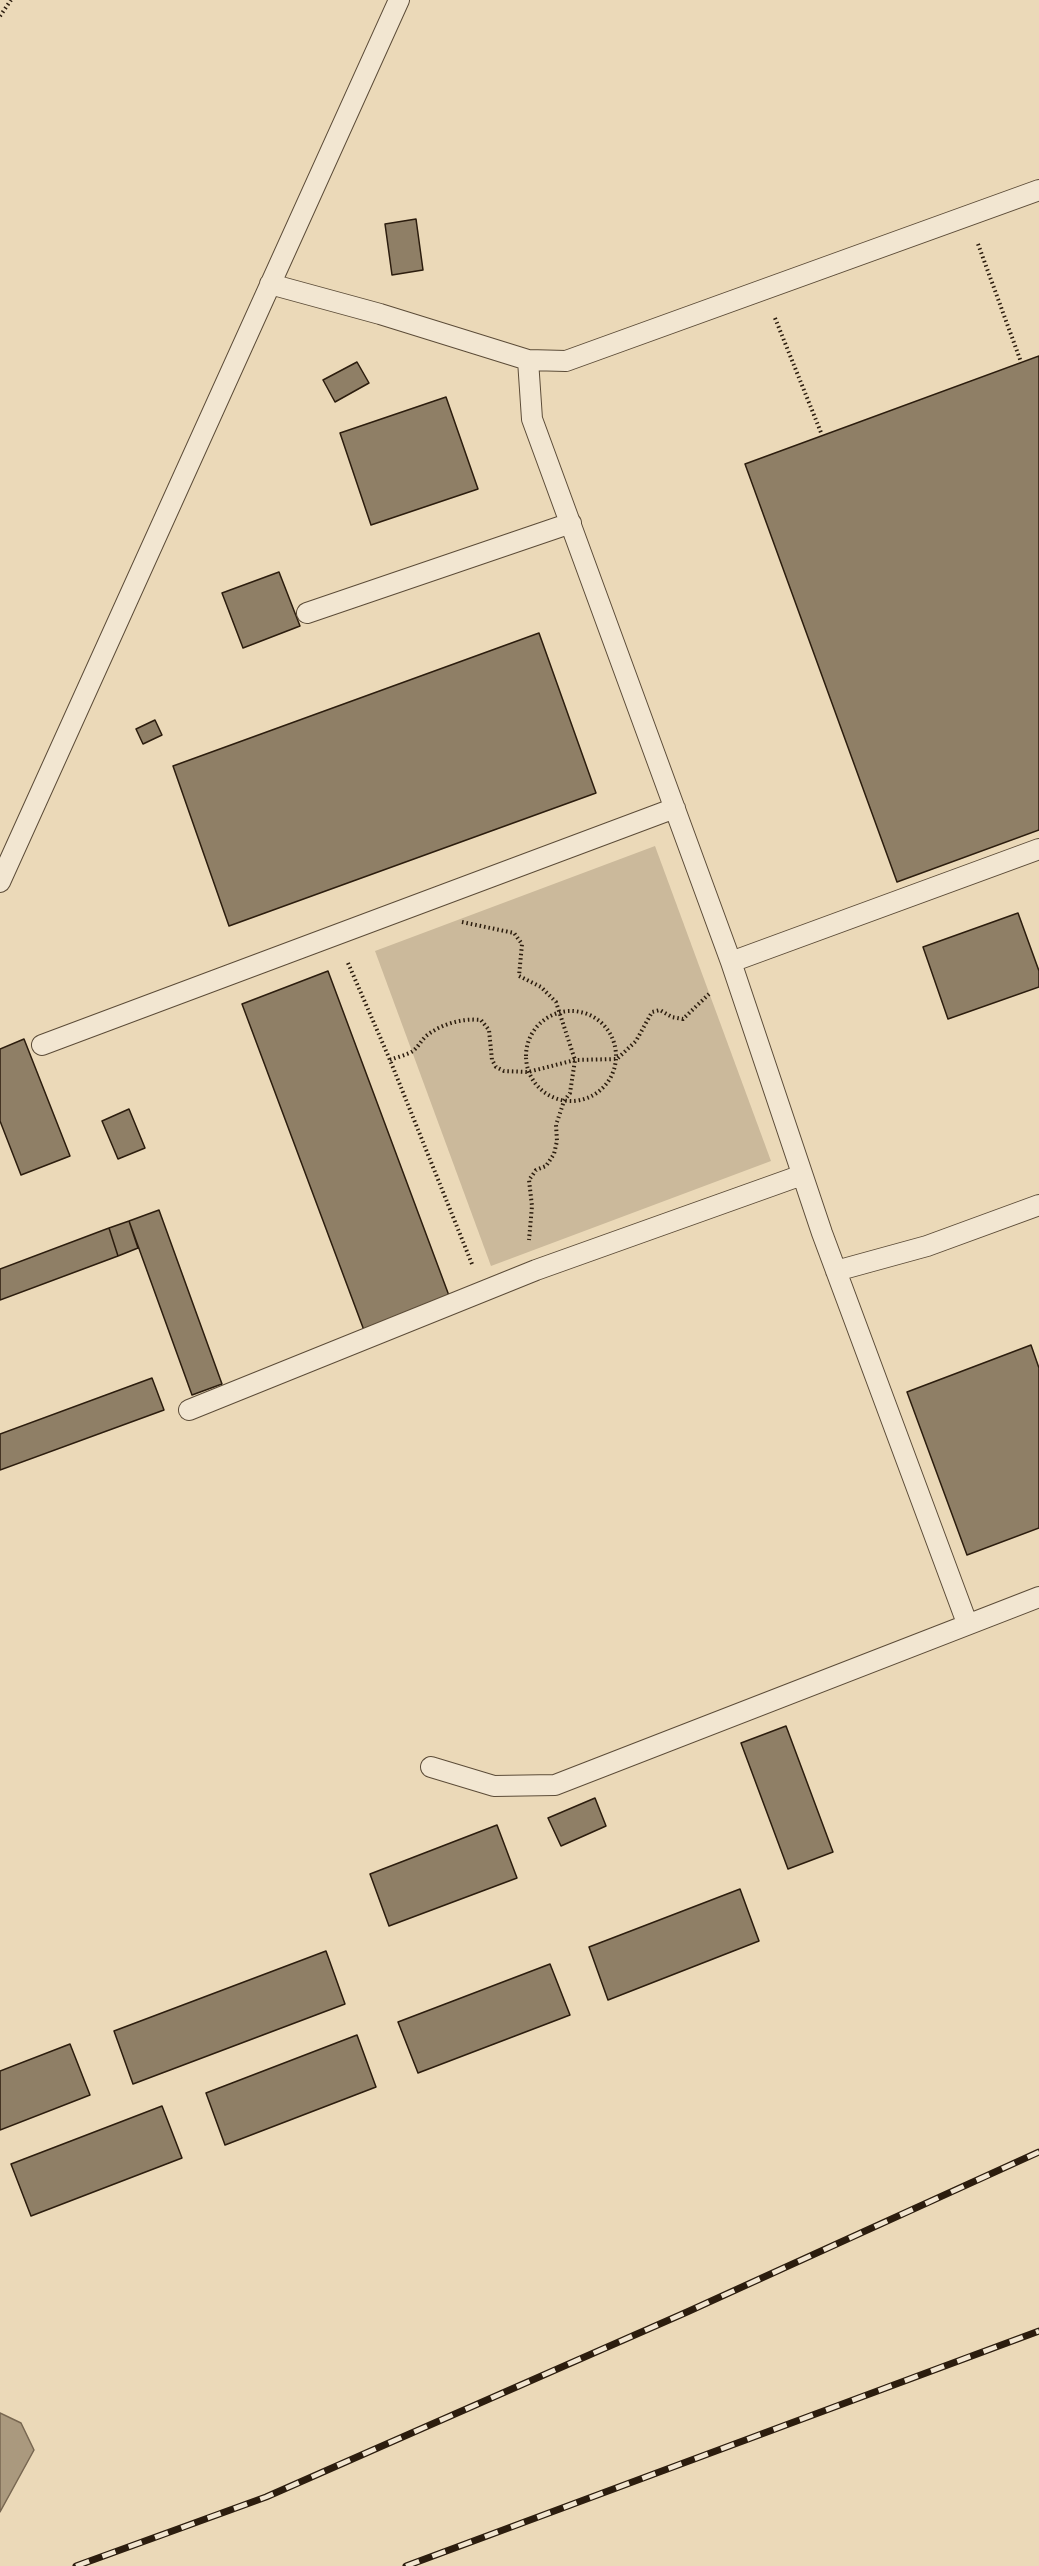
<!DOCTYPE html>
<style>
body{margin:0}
canvas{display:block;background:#ebd9b8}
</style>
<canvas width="1039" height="2566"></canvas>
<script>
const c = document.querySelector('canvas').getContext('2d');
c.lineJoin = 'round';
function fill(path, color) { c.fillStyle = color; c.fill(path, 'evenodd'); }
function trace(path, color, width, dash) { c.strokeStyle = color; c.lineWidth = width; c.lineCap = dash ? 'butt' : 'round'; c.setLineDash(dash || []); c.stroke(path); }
const green = new Path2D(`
 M655 846 771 1161 491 1266 375 951Z`);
const water = new Path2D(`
 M0 2413 21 2423 34 2450 0 2512Z`);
const building = new Path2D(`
 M416 219 423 270 392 275 385 224Z
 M1039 356V830L897 882 745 464Z
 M357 362 369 383 335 402 323 380Z
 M446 397 478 489 371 525 340 433Z
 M279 572 300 626 243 648 222 593Z
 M539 633 596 793 229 926 173 766Z
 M155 720 162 735 143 744 136 729Z
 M1018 913 1039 971V987L948 1019 923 947Z
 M328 971 451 1301 365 1333 242 1004Z
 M24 1039 70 1156 21 1175 0 1121V1049Z
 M129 1109 145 1148 118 1159 102 1121Z
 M159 1210 222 1384 192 1395 129 1221Z
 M129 1221 138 1248 118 1256 109 1228Z
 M109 1228 118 1256 0 1300V1269Z
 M1031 1345 1039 1368V1528L967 1555 907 1392Z
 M152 1378 164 1410 0 1470V1434Z
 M786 1726 833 1852 788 1869 741 1743Z
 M595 1798 606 1826 561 1846 548 1818Z
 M497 1825 517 1878 389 1926 370 1874Z
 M740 1889 759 1941 608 2000 589 1947Z
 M326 1951 345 2004 133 2084 114 2031Z
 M550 1964 570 2015 418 2073 398 2022Z
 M357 2035 376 2087 225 2145 206 2093Z
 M70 2044 90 2095 0 2130V2071Z
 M162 2106 182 2158 31 2216 11 2164Z`);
const path = new Path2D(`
 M0 16 11 0
 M978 244 1021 362
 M775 318 822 435
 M462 922 514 933 522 944 519 976 541 987 556 1002 575 1060 570 1093 564 1101 556 1125 557 1141 554 1154 546 1166 536 1170 529 1180 532 1206 529 1240
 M348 963 390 1060 472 1264
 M526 1056a45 45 0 1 1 90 0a45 45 0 1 1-90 0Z
 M390 1060C397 1057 407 1055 413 1051 418 1047 421 1041 426 1036 441 1024 462 1018 481 1020L489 1030 492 1060 496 1067 504 1071 528 1072 575 1060 617 1059 636 1041 652 1012 660 1010 672 1017 683 1019 709 994`);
const service = new Path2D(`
 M270 284 380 314 528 360 532 419 731 962 822 1233 967 1623
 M528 360 566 361 1039 190
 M307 613 571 523
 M0 882 399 0
 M731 962 1039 849
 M42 1045 675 808
 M836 1271 927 1246 1039 1205
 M189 1410 536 1270 802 1175
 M431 1767 494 1786 555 1785 1039 1597`);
const rail = new Path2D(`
 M76 2566 266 2497 687 2312 1039 2152
 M406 2566 1039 2331`);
fill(green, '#cbb99b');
fill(water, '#aa997e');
trace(water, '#786751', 1.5);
fill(building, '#8f7f66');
trace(building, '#2c1d0e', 1.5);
trace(service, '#5c4c38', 22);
trace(path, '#2c1d0e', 4, [1.5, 3]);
trace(service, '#f2e6d1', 20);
trace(rail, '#2c1d0e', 7);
trace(rail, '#f2e6d1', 4.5, [14]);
</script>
